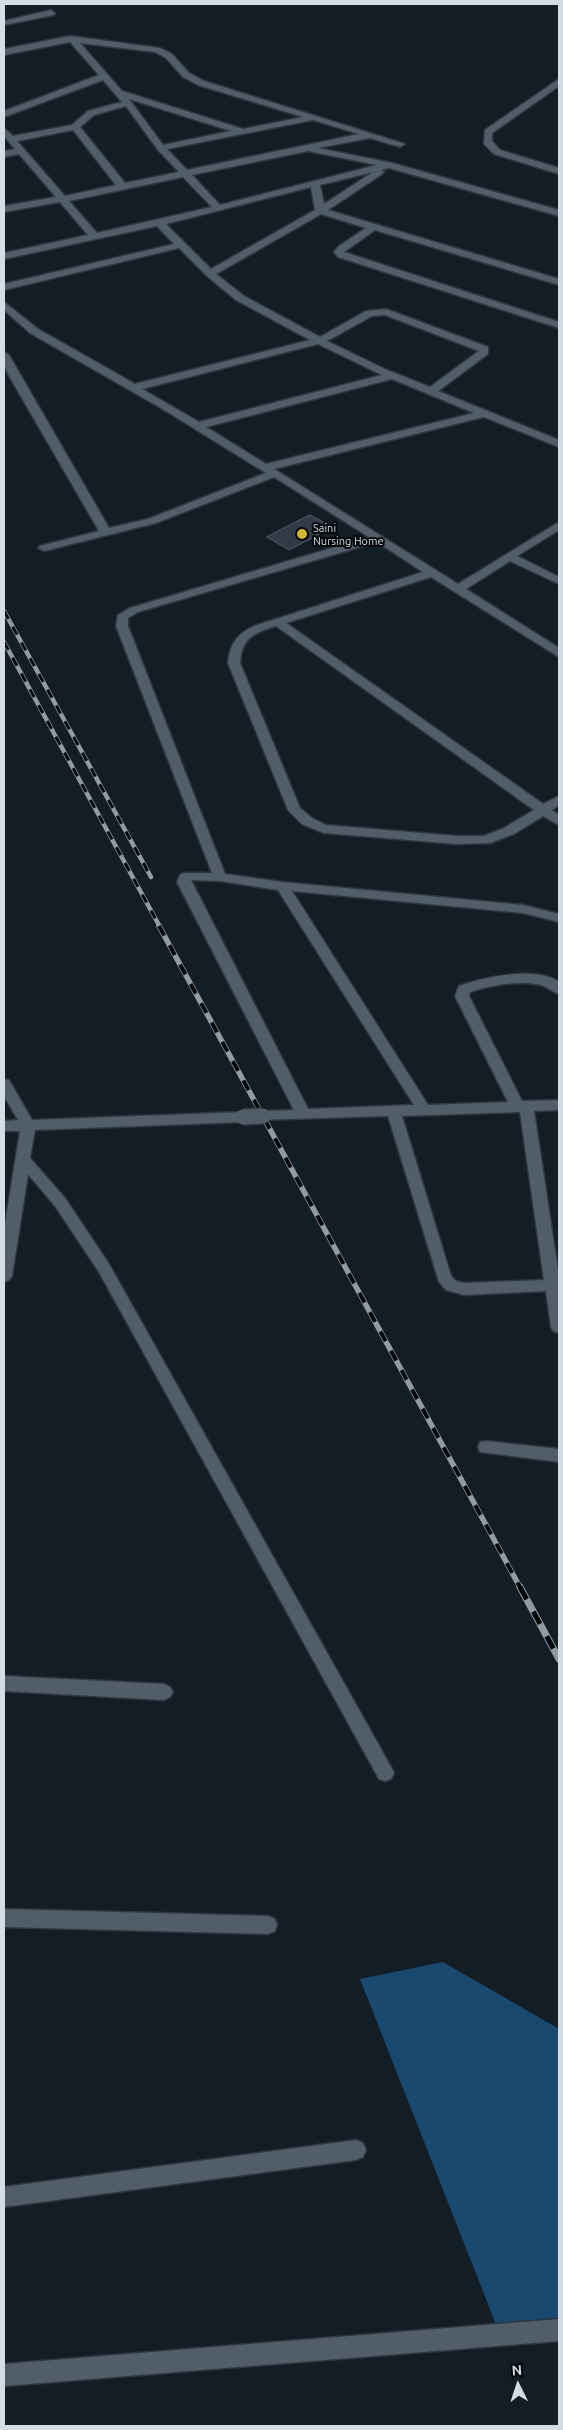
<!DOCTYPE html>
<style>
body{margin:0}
#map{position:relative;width:563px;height:2430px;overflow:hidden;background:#131d26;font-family:Ubuntu,sans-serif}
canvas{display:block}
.frame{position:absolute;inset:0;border:5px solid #d5dce3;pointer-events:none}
.north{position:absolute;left:493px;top:2360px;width:50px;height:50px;-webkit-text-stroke:4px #04070a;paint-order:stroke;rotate:356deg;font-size:14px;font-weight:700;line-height:20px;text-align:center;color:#d5dce3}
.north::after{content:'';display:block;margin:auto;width:18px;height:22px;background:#d5dce3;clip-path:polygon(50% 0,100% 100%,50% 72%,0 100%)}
</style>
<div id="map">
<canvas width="563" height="2430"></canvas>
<div class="frame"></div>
<div class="north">N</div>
</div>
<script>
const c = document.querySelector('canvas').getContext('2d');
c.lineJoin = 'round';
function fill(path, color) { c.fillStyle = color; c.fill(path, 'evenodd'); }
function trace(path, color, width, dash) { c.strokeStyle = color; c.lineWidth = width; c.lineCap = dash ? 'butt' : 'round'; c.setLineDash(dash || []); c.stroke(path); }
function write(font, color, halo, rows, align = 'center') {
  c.font = font + ' Ubuntu,sans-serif'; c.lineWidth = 4; c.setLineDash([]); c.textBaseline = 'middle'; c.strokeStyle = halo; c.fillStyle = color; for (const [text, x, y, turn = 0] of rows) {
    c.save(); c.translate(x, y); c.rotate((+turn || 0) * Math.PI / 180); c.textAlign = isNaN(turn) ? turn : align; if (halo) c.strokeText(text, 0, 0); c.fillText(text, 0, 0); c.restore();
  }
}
const water = new Path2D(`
 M443 1962 559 2029V2320L497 2327 360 1979Z`);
const building = new Path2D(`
 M310 515 333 527 289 550 267 537Z`);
const minor = new Path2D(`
 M51 10 55 13 54 15 4 25V21Z
 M70 36 160 48 172 54 189 73 204 81 405 144 400 147 370 138 318 148 392 163 559 210V216L389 168 381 170 384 172 382 174 328 210 559 279V285L375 230 344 252 559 322V328L338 257 334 252 339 246 366 228 321 214 216 274 244 296 320 337 366 311 386 309 488 347V354L438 391 559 440V447L484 417 274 469 458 584 559 522V530L517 556 559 577V584L510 561 466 589 559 648V657L431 577 286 623 543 804 559 796V805L552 810 559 815V825L543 816 514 834 490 843 457 844 324 833 302 824 288 810 228 663C230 644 237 634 254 626L423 572 377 542 138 612 128 618V626L225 874 282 882 523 905 559 914V922L523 913 292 891 428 1105 508 1102 455 996 459 986C485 977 535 966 559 982V994C552 992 548 987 541 985 519 980 491 985 470 992L469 996 522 1101 559 1100V1110L534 1111 559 1277V1333L553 1331 551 1327 546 1291 464 1295 446 1290 439 1282 388 1116 258 1120 256 1116 263 1111 294 1110 177 882 180 875 184 873H212L116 626 118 615 130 608 369 537 274 477 156 523 44 551 38 548 40 546 99 531 8 374 4 365V352L9 355 109 528 148 519 266 473 166 411 30 333 4 310V302L38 329 135 384 310 340 236 300 207 276 179 248 4 290V284L174 244 157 226 4 259V253L88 235 60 202 4 212V206L56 197 19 154 4 157V151L15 149 4 136V128L13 136 72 125 88 111 122 102 103 80 4 117V111L99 75 70 42 4 55V49ZM80 43 155 52 166 58 183 77 198 85 303 117 243 129 122 91ZM129 99 231 131 163 145ZM126 106 158 150 179 172 125 183 80 127 94 115ZM313 120 359 134 187 170 167 149ZM73 130 116 185 65 196 17 141ZM308 151 377 165 220 205 192 175ZM373 172 324 204 320 185ZM183 177 212 207 97 233 69 201ZM311 187 315 210 211 269 166 224ZM385 315 479 351 430 387 387 370 327 341 372 316ZM318 344 382 375 199 422 142 389ZM392 379 474 413 266 464 206 427ZM276 626 534 810 504 828 484 836H457L326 825 312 818 300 808 240 663C242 638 253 633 276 626ZM191 880 220 881 278 890 414 1105 308 1109ZM520 1112 544 1280 464 1283 456 1281 451 1276 402 1116Z
 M559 79V86L492 133V141L500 150 559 168V174L494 154 484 144 485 130Z
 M4 1079 9 1080 32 1120 243 1112 250 1117 243 1122 35 1130 30 1158 65 1198 109 1264 391 1767 394 1773 391 1779 385 1781 379 1779 99 1272 55 1206 28 1174 12 1276 9 1280 4 1282V1230L20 1131H4V1121L18 1120 4 1096Z
 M486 1441 559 1449V1462L480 1452 478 1447 480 1442Z
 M4 1676 164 1684 170 1687 173 1692 170 1697 164 1700 4 1691Z
 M4 1909 268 1916 275 1919 277 1925 275 1931 268 1934 4 1927Z
 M356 2140 363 2143 366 2150 363 2157 356 2160 4 2207V2187Z
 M559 2319V2341L4 2386V2364Z`);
const railFar2 = new Path2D(`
 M4 611 151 877
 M4 642 160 927`);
const railFar1 = new Path2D(`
 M159 926 521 1589`);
const rail = new Path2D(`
 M520 1587 559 1659`);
const minorBridge = new Path2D(`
 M243 1117 263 1116`);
const markers = [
 [302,534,6,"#d2b736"]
];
const farPoinames = [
 ["Saini",313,528],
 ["Nursing Home",313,541]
];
fill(water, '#1a4970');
fill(building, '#303b46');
trace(building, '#505c67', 1);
trace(minor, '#30363e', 3);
fill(minor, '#515d68');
trace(railFar2, '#929aa2', 4.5);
trace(railFar1, '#929aa2', 5.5);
trace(rail, '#929aa2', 7);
trace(railFar2, '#04070a', 3, [9]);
trace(railFar1, '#04070a', 4, [11]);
trace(rail, '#04070a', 5, [14]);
trace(minorBridge, '#30363e', 18, []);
trace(minorBridge, '#515d68', 15);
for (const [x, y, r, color] of markers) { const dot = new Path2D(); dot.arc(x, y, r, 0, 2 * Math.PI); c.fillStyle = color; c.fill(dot); trace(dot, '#04070a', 2); }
write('11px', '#d5dce3', '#04070a', farPoinames, 'left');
</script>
